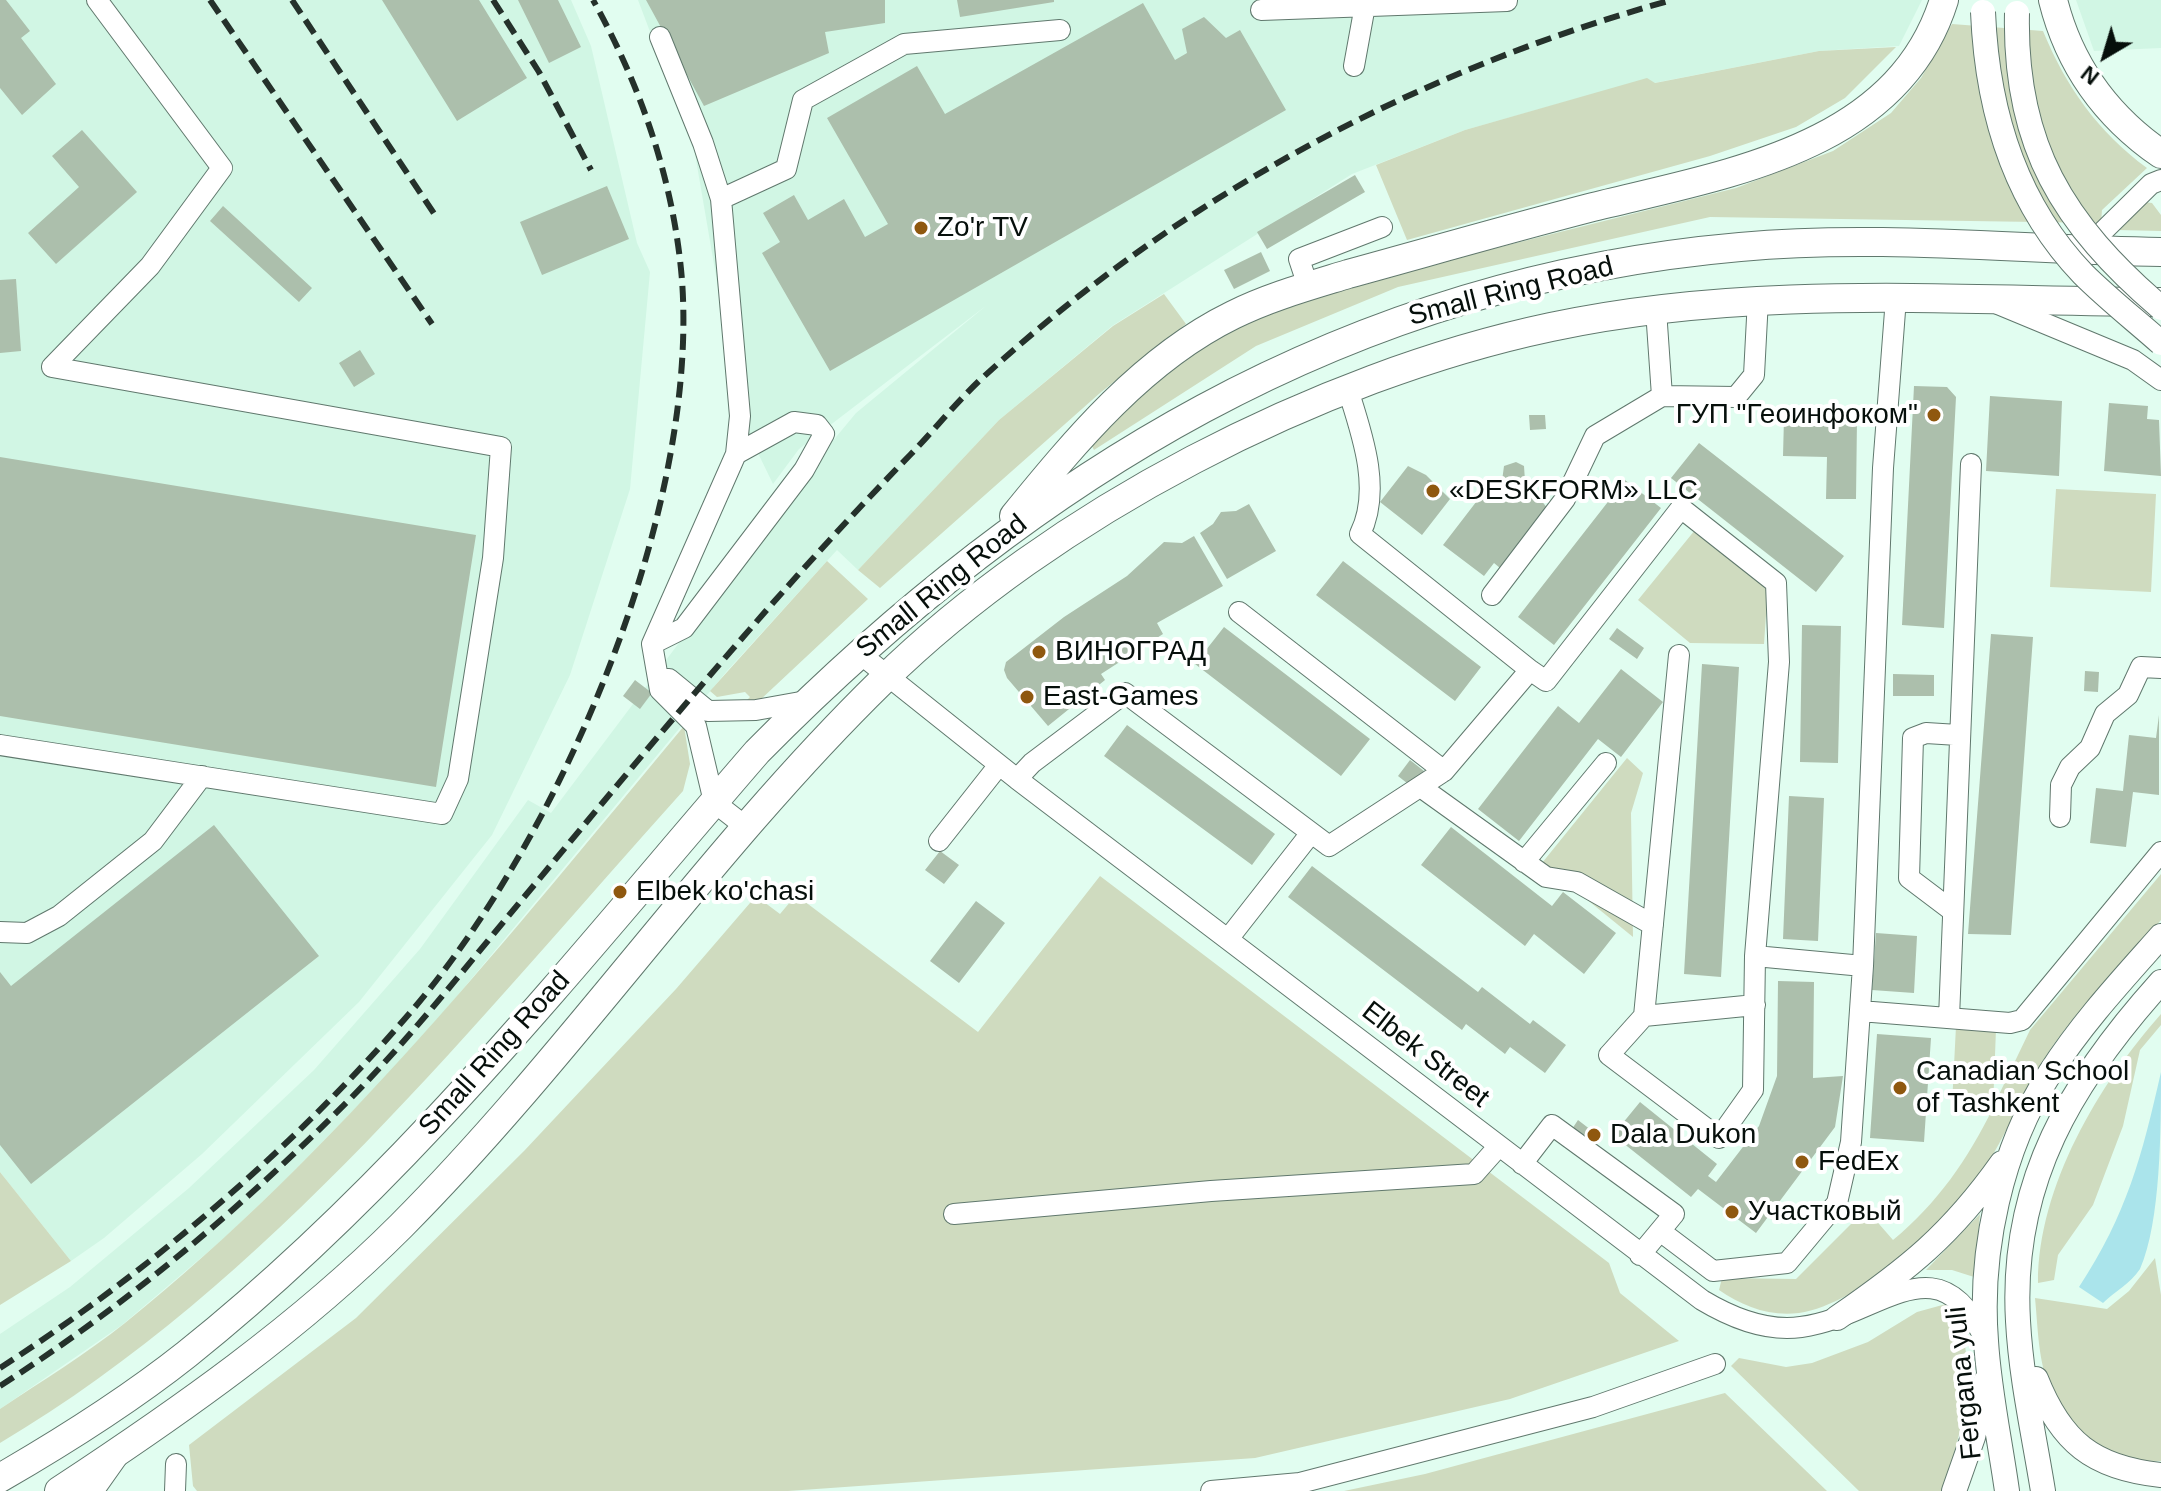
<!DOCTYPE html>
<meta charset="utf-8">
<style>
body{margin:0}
#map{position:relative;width:2161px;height:1491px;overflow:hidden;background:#e1fdf0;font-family:Helvetica,sans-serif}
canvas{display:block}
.north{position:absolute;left:2065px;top:16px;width:80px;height:80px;-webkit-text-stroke:6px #fff;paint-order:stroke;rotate:218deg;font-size:22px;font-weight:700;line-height:32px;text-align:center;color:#060f0b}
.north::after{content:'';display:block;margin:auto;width:28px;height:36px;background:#060f0b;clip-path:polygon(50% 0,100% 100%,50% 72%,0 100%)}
</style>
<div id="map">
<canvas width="2161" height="1491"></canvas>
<div class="north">N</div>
</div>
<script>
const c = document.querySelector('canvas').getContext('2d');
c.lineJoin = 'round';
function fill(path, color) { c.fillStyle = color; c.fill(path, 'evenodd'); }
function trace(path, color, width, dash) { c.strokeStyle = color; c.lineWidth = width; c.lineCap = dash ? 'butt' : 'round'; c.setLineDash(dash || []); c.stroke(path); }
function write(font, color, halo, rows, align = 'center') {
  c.font = font + ' Helvetica,sans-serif'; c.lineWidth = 8; c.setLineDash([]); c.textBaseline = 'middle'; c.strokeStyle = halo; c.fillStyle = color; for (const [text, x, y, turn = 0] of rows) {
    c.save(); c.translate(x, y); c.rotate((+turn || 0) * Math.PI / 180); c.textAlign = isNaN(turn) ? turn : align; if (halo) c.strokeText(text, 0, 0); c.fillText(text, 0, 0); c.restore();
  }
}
const built = new Path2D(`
 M0 0H571L591 46 637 243 650 272 630 489 570 675 492 835 359 1002 202 1154 104 1238 71 1261 0 1172Z
 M638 0H1922L1899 46 1819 51 1654 83 1647 79 1465 130 1352 174 1112 326 999 420 858 570 837 550 727 671 409 1054 281 1184 222 1240 122 1325 0 1409V1334L70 1287 189 1188 314 1070 420 949 528 800 551 813 812 466 856 413 987 305 799 449 773 484 740 416 694 148Z
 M2076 0H2161V48L2094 51Z`);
const green = new Path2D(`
 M1952 24 2043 31C2066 87 2098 132 2147 168L2102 210 2101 223 1710 217 1398 287 1256 346 1094 450 1089 440 1189 356 1264 311 1396 273 1736 188 1833 151 1891 113 1921 78Z
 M1896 47 1845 98 1796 127 1710 156 1407 240 1376 165 1465 130 1647 78 1655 83 1819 51Z
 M2144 202 2152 203 2161 215V231L2117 230Z
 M1164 294 1186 324 1100 393 880 588 858 570 999 420 1113 326Z
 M2056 489 2156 494 2151 592 2050 587Z
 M1695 530 1768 586 1764 644 1690 643 1638 600Z
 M827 561 868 599 759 701 745 702 750 697 745 692 717 697 710 691Z
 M684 726 690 764 683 791C476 1021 269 1284 0 1443V1409C42 1381 86 1354 125 1323 339 1151 509 936 684 726Z
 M1627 758 1643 773 1631 813 1633 937 1542 863Z
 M2161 874V920C2122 965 2076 1009 2044 1059 2021 1095 2006 1136 1983 1171 1949 1222 1861 1304 1799 1313 1770 1317 1742 1306 1719 1290L1722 1278 1796 1279 1866 1209 1893 1240C1937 1204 1968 1159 1993 1108L1952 1105 1956 1026 1996 1029 1993 1107 2030 1030Z
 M1100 876 1609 1263 1620 1293 1679 1341 1510 1399 1255 1458 788 1491H197L193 1486 189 1445 356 1318 524 1151 676 989 756 896 780 914 796 895 978 1032Z
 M2161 1014V1025L2140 1050 2123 1126 2093 1205 2058 1255 2054 1280 2038 1283C2038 1186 2099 1084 2161 1014Z
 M0 1172 71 1261 0 1305Z
 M1980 1214 1974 1277 1952 1270H1926Z
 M2155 1258 2161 1295V1461C2147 1461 2124 1460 2111 1454 2088 1444 2062 1413 2051 1391 2038 1363 2038 1328 2035 1298L2107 1309 2129 1291Z
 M1946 1304 1953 1307C1981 1364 1962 1435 1942 1491H1859L1731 1366 1739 1358 1786 1367 1812 1363 1868 1342 1917 1312Z
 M1725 1393 1827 1491H1344L1425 1474Z`);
const water = new Path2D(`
 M2161 1072C2161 1128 2161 1222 2140 1269 2130 1284 2115 1291 2103 1303L2079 1287C2127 1214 2142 1156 2161 1072Z`);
const building = new Path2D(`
 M0 0H6L30 31 21 38 56 84 22 115 0 88Z
 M382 0H479L527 78 457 121Z
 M518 0H558L581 47 549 63Z
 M646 0H885V23L825 32 829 53 704 106Z
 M957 0H1054V2L960 17Z
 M1143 3 1175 60 1187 53 1182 29 1204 17 1226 38 1240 30 1286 110 830 371 762 253 780 242 763 213 794 195 808 220 844 199 865 237 888 224 827 118 917 66 945 114Z
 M82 130 137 192 56 264 28 233 79 187 52 156Z
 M1355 175 1365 192 1267 249 1257 232Z
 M607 186 629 239 542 275 520 222Z
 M223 206 312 288 299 302 210 221Z
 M1261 252 1270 271 1234 289 1224 270Z
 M16 279 21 351 0 353V280Z
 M360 350 375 374 354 387 339 363Z
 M1914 386 1947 387 1956 397 1944 628 1902 625Z
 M1990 396 2062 401 2059 476 1986 471Z
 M2109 403 2148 406 2147 419 2159 420 2161 476 2104 471Z
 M1529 415H1545L1546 429 1530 430Z
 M1784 418 1857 419 1856 499H1826L1827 457 1783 456Z
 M1699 443 1844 556 1816 592 1671 478Z
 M0 457 476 535 436 787 0 716Z
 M1516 462 1524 466 1525 481 1549 510 1500 568 1494 563 1484 576 1443 545 1493 480 1499 484 1502 481 1504 466Z
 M1408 466 1426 475 1450 499 1422 535 1380 502Z
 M1625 480 1661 508 1554 645 1518 617Z
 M1249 504 1276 551 1227 579 1200 533 1213 524 1221 512 1236 511Z
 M1194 536 1223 586 1157 623 1163 634 1101 674 1105 680 1048 726 1007 678 1004 670 1006 662 1064 617 1127 576 1164 542 1182 543Z
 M1343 561 1481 667 1455 701 1316 595Z
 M1802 625 1841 626 1838 763 1800 762Z
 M1224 627 1370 739 1341 776 1195 664Z
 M1617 628 1644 648 1637 659 1609 639Z
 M1991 634 2033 637 2011 935 1968 934Z
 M1702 664 1739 667 1721 977 1684 974Z
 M1621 669 1663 702 1621 757 1598 739 1519 841 1478 809 1558 706 1579 723Z
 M2085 671 2099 672 2098 692 2084 691Z
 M1893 674 1934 675V696H1893Z
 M635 680 652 693 640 709 623 696Z
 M2159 715V795L2133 792 2126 847 2090 843 2096 788 2123 791 2129 735 2156 738Z
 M1127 725 1275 834 1252 865 1104 756Z
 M1410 760 1424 771 1412 787 1398 776Z
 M1789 796 1824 798 1818 941 1783 939Z
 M214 825 319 956 31 1184 0 1145V972L11 986Z
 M1451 827 1552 906 1563 892 1616 933 1584 974 1534 934 1525 946 1421 865Z
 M940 851 959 865 944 884 925 870Z
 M1312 866 1478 992 1482 987 1530 1024 1533 1020 1566 1045 1545 1073 1510 1047 1505 1054 1466 1024 1462 1030 1288 897Z
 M976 901 1005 923 959 983 930 961Z
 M1876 933 1917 936 1914 993 1872 990Z
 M1778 981 1814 982 1813 1078 1843 1076 1835 1127 1756 1233 1698 1189 1691 1197 1613 1135 1640 1102 1717 1164 1708 1176 1716 1182 1759 1126 1777 1076Z
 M1877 1034 1931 1038 1924 1142 1870 1138Z
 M1578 1120 1600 1137 1594 1145 1572 1129Z`);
const minor = new Path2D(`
 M1261 10 1507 1
 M660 37 703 143 721 199
 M1354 66 1366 0
 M2085 249 2151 184 2161 180
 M1308 286 1299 259 1382 227
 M1998 304 2133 360 2161 380
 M1656 310 1662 396
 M52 367 150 266 222 168 97 0
 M1492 595 1565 499 1595 436 1662 396 1736 397 1754 375 1758 299
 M1239 612 1444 771
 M652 644 684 628 804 470 824 434 817 425 794 422 736 454
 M859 653 1017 779 1702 1300C1732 1318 1766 1332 1801 1327 1879 1317 1938 1237 1985 1340
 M1530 670 1546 681 1681 508 1776 583 1779 662 1755 956 1753 1090 1719 1138 1609 1055 1644 1016 1679 655
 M658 679H669L708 711 756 710 806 701
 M0 745 442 814 458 779 493 558 501 447 52 367
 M1017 779 1032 763 1125 693 1329 846 1444 771 1530 670 1360 534C1382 490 1362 434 1348 390
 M1422 788 1546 877 1577 882 1653 925
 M2060 817 2061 785 2070 767 2090 748 2105 714 2128 695 2141 667 2161 668
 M746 827 714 802 696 726 660 690 652 644 736 454 740 416 721 199 786 169 803 100 904 44 1060 30
 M939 841 999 765
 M1524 862 1606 763
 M1950 909 1909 878 1913 738 1926 733 1958 735
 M0 932 27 933 59 916 153 841 202 776
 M1228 939 1311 833
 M1755 956 1863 966 1883 468 1896 298
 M1860 1011 2010 1023 2022 1020 2161 852
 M1644 1016 1755 1005
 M1949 1018 1971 464
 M1522 1164 1552 1125 1674 1214 1640 1255
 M954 1214 1211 1191 1474 1174 1498 1147
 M1660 1231 1713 1271 1787 1263 1837 1203 1851 1142 1863 966
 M175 1491 176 1464
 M1211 1491 1300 1483 1593 1407 1715 1364`);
const major = new Path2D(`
 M1837 1318C1908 1269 1951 1235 2002 1163
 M2036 1379C2061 1442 2093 1468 2161 1475
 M91 1491 115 1457
 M1954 1491 1973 1437 1986 1381
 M2007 1491C2000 1441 1989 1391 1986 1341 1979 1251 2001 1149 2050 1073 2082 1023 2122 980 2161 936
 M2043 1491C2034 1435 2021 1378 2018 1321 2010 1182 2072 1081 2161 982`);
const highway = new Path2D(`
 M2053 0C2069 64 2106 116 2161 154
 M1014 516C1076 440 1143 359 1233 315 1269 297 1309 286 1348 274 1428 252 1508 229 1589 208 1720 175 1897 151 1944 0
 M0 1478C64 1441 129 1400 187 1354 404 1181 576 961 757 752 1029 476 1347 281 1740 247 1881 234 2021 250 2161 252
 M59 1491C179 1412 299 1328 401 1226 572 1054 709 850 882 681 1052 514 1319 376 1551 327 1752 284 1957 301 2161 302`);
const rail = new Path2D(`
 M210 0 432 324
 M292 0 435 215
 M493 0 539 72 591 170
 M0 1368C150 1271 293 1149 409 1014 560 839 699 513 682 280 674 182 641 86 593 0
 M0 1386C127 1305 245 1205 351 1098 413 1035 468 964 525 896 650 746 774 594 911 454 934 430 955 404 979 381 1176 199 1414 71 1672 0`);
const majorBridge = new Path2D(`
 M1983 12C1987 109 2014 202 2083 274 2107 298 2135 320 2161 343
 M2017 13C2014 145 2063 224 2161 308`);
const markers = [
 [921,228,8,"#8f580f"],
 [1934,415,8,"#8f580f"],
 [1433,491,8,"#8f580f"],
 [1039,652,8,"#8f580f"],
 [1027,697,8,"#8f580f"],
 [620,892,8,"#8f580f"],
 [1900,1088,8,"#8f580f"],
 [1594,1135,8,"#8f580f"],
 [1802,1162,8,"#8f580f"],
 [1732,1212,8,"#8f580f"]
];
const poiNames = [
 ["Zo'r TV",937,228],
 ["ГУП \"Геоинфоком\"",1918,415,"right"],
 ["«DESKFORM» LLC",1449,491],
 ["ВИНОГРАД",1055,652],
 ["East-Games",1043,697],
 ["Elbek ko'chasi",636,892],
 ["Canadian School",1916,1072],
 ["of Tashkent",1916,1104],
 ["Dala Dukon",1610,1135],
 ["FedEx",1818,1162],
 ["Участковый",1748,1212]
];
const streetNames = [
 ["Small Ring Road",1511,292,-14],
 ["Small Ring Road",942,587,-39],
 ["Small Ring Road",495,1054,-48],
 ["Elbek Street",1425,1055,38],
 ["Fergana yuli",1965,1383,-96]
];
fill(built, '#d1f6e4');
fill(green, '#cfdbbf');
fill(water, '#aae4eb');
fill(building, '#acbfac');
trace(minor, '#60786d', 22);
trace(major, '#60786d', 26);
trace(highway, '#60786d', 30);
trace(minor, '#fff', 20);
trace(major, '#fff', 24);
trace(highway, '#fff', 28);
trace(rail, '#25312b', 6, [16, 8]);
trace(majorBridge, '#60786d', 26, []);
trace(majorBridge, '#fff', 24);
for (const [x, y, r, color] of markers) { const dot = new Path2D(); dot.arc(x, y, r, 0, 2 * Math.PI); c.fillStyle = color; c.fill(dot); trace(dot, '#fff', 3); }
write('28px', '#060f0b', '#fff', poiNames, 'left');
write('28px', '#060f0b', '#fff', streetNames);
</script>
